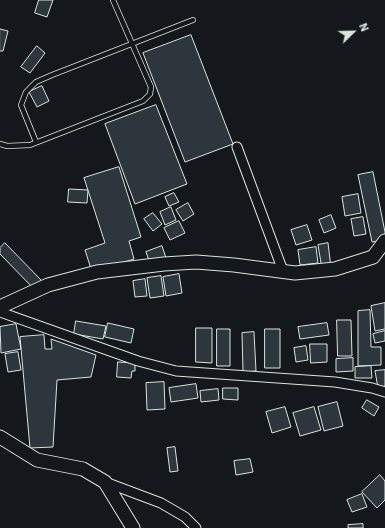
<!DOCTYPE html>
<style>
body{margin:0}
#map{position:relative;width:385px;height:528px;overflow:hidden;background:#14181c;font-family:"IBM Plex Sans",sans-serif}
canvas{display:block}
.north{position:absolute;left:333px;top:12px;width:40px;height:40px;-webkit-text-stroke:3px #14181c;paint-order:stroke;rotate:67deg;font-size:11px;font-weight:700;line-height:16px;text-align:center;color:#d8e6dc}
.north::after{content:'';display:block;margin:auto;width:14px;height:18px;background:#d8e6dc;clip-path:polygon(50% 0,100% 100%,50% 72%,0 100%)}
</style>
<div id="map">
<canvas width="385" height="528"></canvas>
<div class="north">N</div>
</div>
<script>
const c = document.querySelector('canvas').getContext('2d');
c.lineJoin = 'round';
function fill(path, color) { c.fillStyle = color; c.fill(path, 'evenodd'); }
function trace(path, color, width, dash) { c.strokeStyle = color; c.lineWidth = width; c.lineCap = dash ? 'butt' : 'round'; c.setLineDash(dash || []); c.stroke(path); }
const building = new Path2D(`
 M39 0H53L47 17 35 13Z
 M0 29 8 31 3 51H0Z
 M191 35 233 144 185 162 143 53Z
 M37 46 45 53 30 73 21 67Z
 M42 86 49 101 37 107 29 92Z
 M156 105 187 184 135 204 105 124Z
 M119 167 141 237 129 241 134 259 92 272 85 250 105 243 84 178Z
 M373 172 385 232V240L372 242 358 175Z
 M69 189 88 190 87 203 68 202Z
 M174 193 179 202 169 206 165 197Z
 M358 194 361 213 345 216 342 197Z
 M188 203 194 214 183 221 176 210Z
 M171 207 176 220 165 225 160 212Z
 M153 213 162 224 153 231 144 219Z
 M331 215 336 228 324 233 319 220Z
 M363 217 366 234 354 236 351 219Z
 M179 221 185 233 170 240 164 228Z
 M307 225 312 240 296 245 291 230Z
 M5 243 43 282 35 290 0 254V248Z
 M328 243 331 268 322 269 318 245Z
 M162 246 166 258 150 263 146 252Z
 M316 247 318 263 300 265 298 250Z
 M179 274 182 293 166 296 163 277Z
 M161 276 164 296 150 298 147 278Z
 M145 279 147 296 135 297 133 281Z
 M385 303V329L375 331 371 306Z
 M370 310 371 347H381V365L358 366V311Z
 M337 320H351L352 356H338Z
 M76 321 106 326 103 339 74 334Z
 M108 323 134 329 131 343 105 337Z
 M327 323 329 335 300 339 298 327Z
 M16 324 21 349 1 353 0 327Z
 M196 328H212V363L196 362Z
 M217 329H230V366H217Z
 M265 329H280V368H265Z
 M385 331V341L375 343 373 334Z
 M254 332 256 371 243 372 242 333Z
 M44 335 45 349H52L51 339 96 355 91 377 57 380 53 447 30 448 20 337Z
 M310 344H327V362L311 363Z
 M306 346 308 360 296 362 294 348Z
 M18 352 21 370 8 372 5 354Z
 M353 358V371L336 372V359Z
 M118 362 135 363V371H132L131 378 117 377Z
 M371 366 372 378H355V367Z
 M385 370V386L378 388 375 371Z
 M164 382 165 409 147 410 146 383Z
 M196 384 198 398 171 402 169 388Z
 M223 388H238V400L223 399Z
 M218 389 219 400 201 402 200 391Z
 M367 400 379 407 374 416 362 408Z
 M337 402 343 426 324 431 318 407Z
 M285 407 291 427 272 433 266 412Z
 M314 407 321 430 300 436 293 413Z
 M175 447 178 471 170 472 167 448Z
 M250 459 253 472 236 475 234 461Z
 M380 475 385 481V500L377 508 362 492Z
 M362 494 367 507 352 512 347 500Z
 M363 524V528H348V525Z`);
const lane = new Path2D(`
 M36 142 21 105 26 92 36 82 52 75 193 20
 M0 144 7 146 30 145 143 101 150 94 151 87 113 0`);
const street = new Path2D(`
 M237 147 283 271
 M0 312 138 361 176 371 335 382 372 388 385 392
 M105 482 161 503 185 517 196 528`);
const secondary = new Path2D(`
 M0 307 48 285 97 272 164 264 196 262 234 265 295 273 335 269 373 257 385 241
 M0 437 37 460 83 469 105 482 133 528`);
fill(building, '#2c363c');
trace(building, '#d8e6dc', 1);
trace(lane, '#d8e6dc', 6);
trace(street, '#d8e6dc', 11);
trace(secondary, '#d8e6dc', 15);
trace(lane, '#14181c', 4.5);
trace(street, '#14181c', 9);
trace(secondary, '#14181c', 13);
</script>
